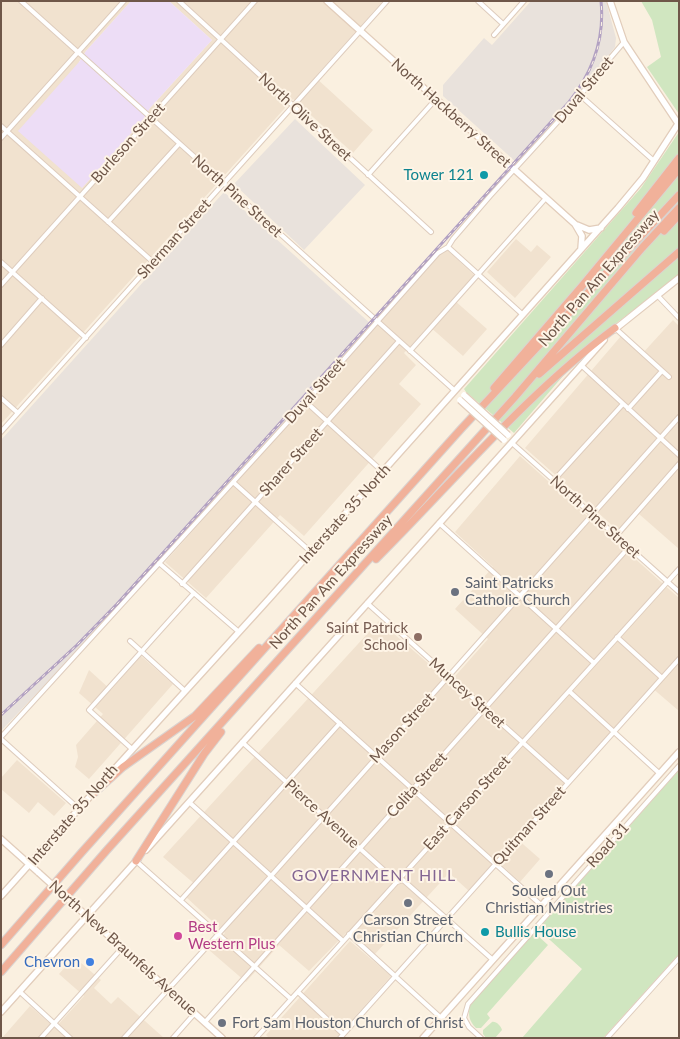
<!DOCTYPE html>
<style>
body{margin:0}
#map{position:relative;width:680px;height:1039px;overflow:hidden;background:#faf0e0;font-family:Lato,sans-serif}
canvas{display:block}
.frame{position:absolute;inset:0;border:2px solid #6f5749;pointer-events:none}
</style>
<div id="map">
<canvas width="680" height="1039"></canvas>
<div class="frame"></div>
</div>
<script>
const c = document.querySelector('canvas').getContext('2d');
c.lineJoin = 'round';
function fill(path, color) { c.fillStyle = color; c.fill(path, 'evenodd'); }
function trace(path, color, width, dash) { c.strokeStyle = color; c.lineWidth = width; c.lineCap = dash ? 'butt' : 'round'; c.setLineDash(dash || []); c.stroke(path); }
function write(font, color, halo, rows, align = 'center') {
  c.font = font + ' Lato,sans-serif'; c.lineWidth = 4; c.setLineDash([]); c.textBaseline = 'middle'; c.strokeStyle = halo; c.fillStyle = color; for (const [text, x, y, turn = 0] of rows) {
    c.save(); c.translate(x, y); c.rotate((+turn || 0) * Math.PI / 180); c.textAlign = isNaN(turn) ? turn : align; if (halo) c.strokeText(text, 0, 0); c.fillText(text, 0, 0); c.restore();
  }
}
const residential = new Path2D(`
 M1 1H131L86 51 79 62 82 188 143 120 150 108 212 40 169 1H383L315 77 373 130 353 153 293 99 1 424Z
 M516 239 531 252 537 245 551 257 515 298 487 272Z
 M445 248 475 276 454 300 487 329 463 356 429 326 404 353 416 365 399 384 421 404 304 536 280 515 206 598 165 562Z
 M673 320 679 326V549L639 514 622 534 525 448 621 336 641 355Z
 M520 456 679 598V711L651 687 516 838 540 859 520 882 497 861 469 891 449 873 375 954 348 931 309 971 279 945 246 982 209 950 225 933 186 897 197 886 163 857 379 621 450 682 488 639 455 609 493 567 455 532Z
 M141 656 173 684 89 779 75 767 78 757 76 745 103 714 79 693 89 670 111 690Z
 M17 760 66 803 54 816 38 802 29 813 1 789V778Z
 M350 941 391 976 336 1038H269L266 1035Z
 M74 957 101 980 94 988 111 1004 118 997 164 1038H2L30 1006 55 1028 84 996 59 974Z`);
const industrial = new Path2D(`
 M531 1H606L616 38 615 47 575 99 517 163 443 96V85L484 38 492 45Z
 M295 119 365 185 304 250 234 184Z
 M224 192 372 325 99 628 1 731V440Z`);
const education = new Path2D(`
 M131 1H169L212 40 150 108 143 120 82 188 18 131 79 62 86 51Z`);
const green = new Path2D(`
 M641 1H679V114L647 67 661 57 652 20Z
 M679 132V276L615 324 563 376 514 433 466 392 464 389 641 188Z
 M679 770V954L603 1038H522L582 969 540 931 539 928Z
 M533 934 537 935 548 945 487 1014 490 1018 481 1028H476C469 1021 468 1015 470 1005Z
 M492 1022C496 1021 501 1026 502 1030L495 1038H486L483 1034V1030Z`);
const street = new Path2D(`
 M21 1 454 390
 M179 1 431 232
 M478 1 503 24
 M494 35 524 1
 M581 96 654 161
 M1 126 153 262
 M1 138 124 1
 M368 175 436 99
 M108 222 179 144
 M448 247 522 314
 M1 262 86 338
 M1 285 255 1
 M657 295 679 318
 M615 328 669 377
 M1 345 42 298
 M410 351 546 198
 M581 365 679 455
 M1 398 18 413
 M306 402 382 471
 M628 409 662 371
 M1 432 387 1
 M512 443 679 592
 M554 480 623 404
 M233 482 311 552
 M439 523 594 663
 M616 536 679 464
 M159 563 239 632
 M182 584 399 341
 M367 603 568 783
 M617 637 662 678
 M130 641 185 691
 M295 683 541 905
 M569 691 659 773
 M1 737 306 402 438 253 448 247 453 239 490 196 574 104 595 76 624 42
 M1 739 79 809
 M242 742 397 882 403 880 493 960
 M132 749 89 710 194 593
 M189 802 343 941
 M136 861 291 999
 M181 900 340 723
 M349 934 441 1018
 M19 991 70 1038
 M298 992 343 1034
 M205 1022 629 547
 M41 1038 122 948
 M124 1038 271 876 679 417
 M173 1038 195 1013
 M256 1038 679 569
 M340 1038 679 659
 M481 1038 469 1027 464 1018 468 1004 679 766
 M607 1038 679 958`);
const secondary = new Path2D(`
 M327 1 575 224 582 236 581 249
 M610 1 624 42 679 125
 M577 225 589 230 601 228
 M614 330 679 278
 M101 784 268 600 618 208 643 178 678 124
 M1 839 39 873
 M146 850 604 340
 M1 896 93 793
 M79 909 222 1038
 M1 1012 138 859
 M423 1038 679 752`);
const highway = new Path2D(`
 M636 213 679 158
 M664 231 679 215
 M539 374 679 252
 M494 388 582 286 679 169
 M376 559C454 481 526 394 615 328
 M92 795 123 767 195 716 259 648
 M136 861 204 754 221 732
 M1 945 82 852 461 429 679 195
 M1 972 107 850 515 397 642 248 679 208`);
const rail = new Path2D(`
 M1 715 77 645 117 604 569 102C593 72 605 40 601 1`);
const secondaryBridge = new Path2D(`
 M464 395 508 435
 M460 400 504 440
 M39 873 79 909`);
const markers = [
 [484,175,5,"#0f9aa8"],
 [455,592,5,"#6b7280"],
 [418,637,5,"#8d6e63"],
 [549,874,5,"#6b7280"],
 [408,903,5,"#6b7280"],
 [485,932,5,"#0f9aa8"],
 [178,936,5,"#d1479c"],
 [90,962,5,"#3f7fe0"],
 [222,1023,5,"#6b7280"]
];
const streetNames = [
 ["Duval Street",584,90,-50],
 ["North Hackberry Street",451,113,42],
 ["North Olive Street",305,117,43],
 ["Burleson Street",128,143,-48],
 ["North Pine Street",237,196,42],
 ["Sherman Street",174,239,-48],
 ["North Pan Am Expressway",599,278,-49],
 ["Duval Street",315,391,-48],
 ["Sharer Street",291,462,-48],
 ["Interstate 35 North",345,514,-48],
 ["North Pine Street",595,517,42],
 ["North Pan Am Expressway",331,582,-48],
 ["Muncey Street",467,693,42],
 ["Mason Street",402,728,-48],
 ["Colita Street",417,785,-48],
 ["East Carson Street",467,803,-48],
 ["Pierce Avenue",322,814,42],
 ["Interstate 35 North",73,815,-49],
 ["Quitman Street",529,826,-48],
 ["Road 31",608,845,-48],
 ["North New Braunfels Avenue",123,948,42]
];
const cultureNames = [
 ["Tower 121",474,175],
 ["Bullis House",495,932,"left"]
];
const worshipNames = [
 ["Saint Patricks",465,583],
 ["Catholic Church",465,600],
 ["Souled Out",549,891,"center"],
 ["Christian Ministries",549,908,"center"],
 ["Carson Street",408,920,"center"],
 ["Christian Church",408,937,"center"],
 ["Fort Sam Houston Church of Christ",232,1023]
];
const educationNames = [
 ["Saint Patrick",408,628],
 ["School",408,645]
];
const hotelNames = [
 ["Best",188,927],
 ["Western Plus",188,944]
];
const shopNames = [
 ["Chevron",80,962]
];
const neighbourhoodNames = [
 ["GOVERNMENT HILL",374,876]
];
fill(residential, '#f1e2cf');
fill(industrial, '#e9e2dc');
fill(education, '#edddf6');
fill(green, '#d0e6c0');
trace(street, '#deccbd', 6);
trace(secondary, '#e2cdbb', 8);
trace(highway, '#dad3d0', 9);
trace(street, '#fff', 4);
trace(secondary, '#fff', 5.5);
trace(highway, '#f1b19a', 7);
trace(rail, '#b2a1c2', 3);
trace(rail, '#fef4e6', 1, [4]);
trace(secondaryBridge, '#e2cdbb', 8, []);
trace(secondaryBridge, '#fff', 5.5);
for (const [x, y, r, color] of markers) { const dot = new Path2D(); dot.arc(x, y, r, 0, 2 * Math.PI); c.fillStyle = color; c.fill(dot); trace(dot, '#fef4e6', 2); }
write('15px', '#6f5749', '#fef4e6', streetNames);
write('15px', '#0d838f', '#fef4e6', cultureNames, 'right');
write('15px', '#5b616d', '#fef4e6', worshipNames, 'left');
write('15px', '#785e54', '#fef4e6', educationNames, 'right');
write('15px', '#b23c85', '#fef4e6', hotelNames, 'left');
write('15px', '#366cbe', '#fef4e6', shopNames, 'right');
c.letterSpacing = '1px';
write('16px', '#836592', '#fef4e6', neighbourhoodNames);
c.letterSpacing = '0px';
</script>
